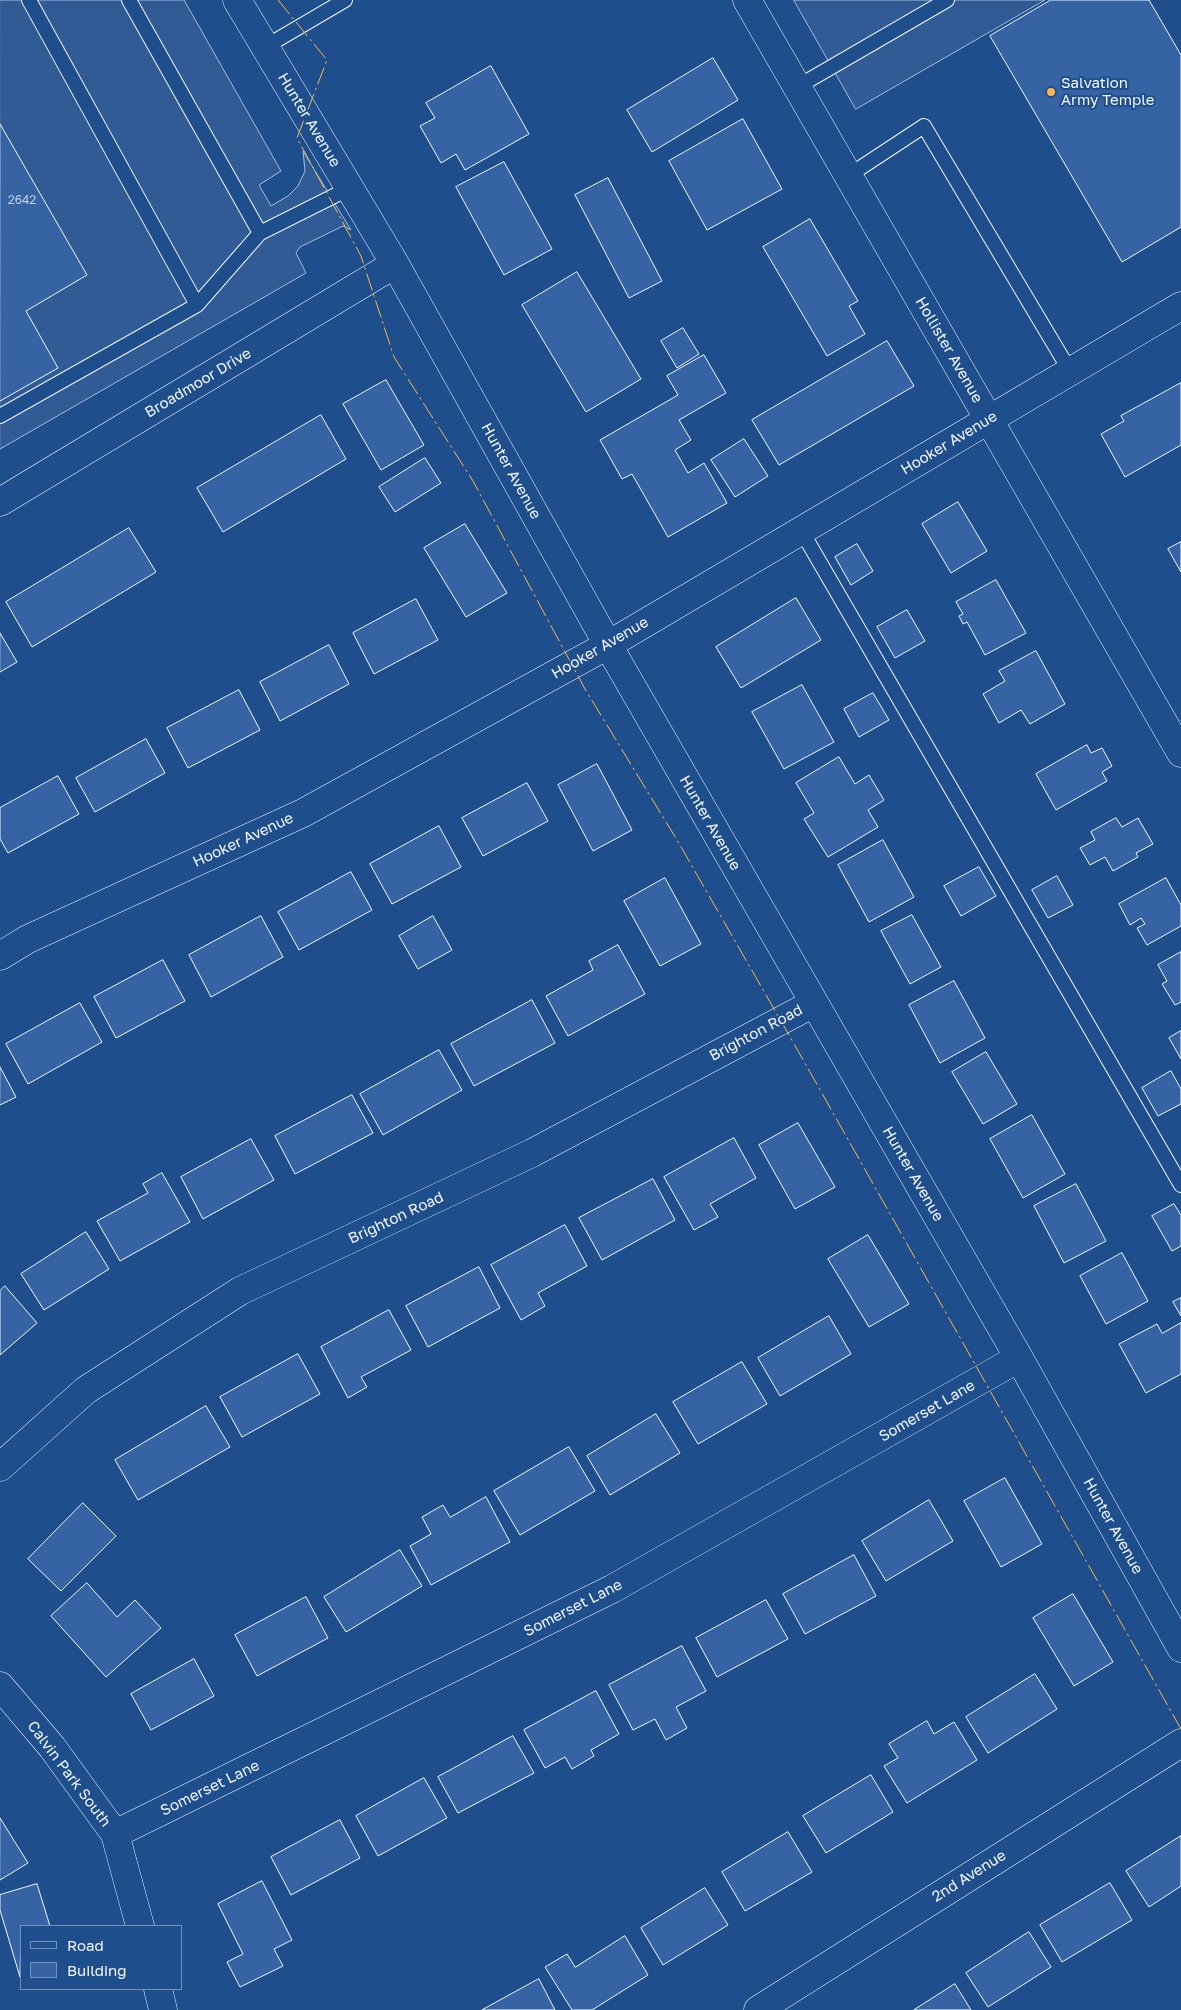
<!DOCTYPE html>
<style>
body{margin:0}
#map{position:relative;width:1181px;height:2010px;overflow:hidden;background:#1f4e8c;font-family:"Golos Text",sans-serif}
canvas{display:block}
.legend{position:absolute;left:20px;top:1925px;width:162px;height:65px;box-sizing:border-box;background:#1f4e8c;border:1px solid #7391ba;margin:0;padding:6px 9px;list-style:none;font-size:15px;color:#f2f6ff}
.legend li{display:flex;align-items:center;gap:10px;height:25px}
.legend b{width:25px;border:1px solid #7391ba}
</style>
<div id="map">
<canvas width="1181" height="2010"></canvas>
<ul class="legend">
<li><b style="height:6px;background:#1f4e8c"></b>Road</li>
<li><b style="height:14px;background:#3563a3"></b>Building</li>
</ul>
</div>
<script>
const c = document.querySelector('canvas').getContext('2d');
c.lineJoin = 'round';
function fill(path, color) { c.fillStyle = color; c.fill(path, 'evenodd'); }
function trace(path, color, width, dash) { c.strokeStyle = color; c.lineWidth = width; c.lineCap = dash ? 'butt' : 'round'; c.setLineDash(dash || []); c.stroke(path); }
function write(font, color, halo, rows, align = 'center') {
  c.font = font + ' "Golos Text",sans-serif'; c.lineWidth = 4; c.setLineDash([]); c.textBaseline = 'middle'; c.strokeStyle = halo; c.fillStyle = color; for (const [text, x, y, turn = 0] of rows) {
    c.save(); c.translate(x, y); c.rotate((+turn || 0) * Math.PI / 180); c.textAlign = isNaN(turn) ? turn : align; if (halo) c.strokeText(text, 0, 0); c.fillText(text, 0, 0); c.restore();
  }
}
const built = new Path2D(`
 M0 0H184L281 171 259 185 271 206 288 196 298 186 305 171 303 151 351 230 343 226 300 247 296 253 306 273 0 449Z
 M794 0H1045L856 109Z`);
const building = new Path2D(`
 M1051 0H1149L1181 55V227L1122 262 990 36Z
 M713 58 738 100 652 152 627 110Z
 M491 66 529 134 465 170 456 154 441 163 420 126 435 118 426 103Z
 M743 119 782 189 707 230 669 161Z
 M0 124 87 275 26 311 58 368 0 401Z
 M504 162 552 249 504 275 456 187Z
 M608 178 662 281 629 298 575 195Z
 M810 219 858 301 849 306 865 334 827 356 763 247Z
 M577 272 641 379 586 412 522 305Z
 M683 328 699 354 677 368 661 341Z
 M887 341 914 386 779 465 752 420Z
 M704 355 726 393 679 420 691 440 675 450 688 473 704 463 727 503 668 537 632 474 622 479 600 440 678 395 667 376Z
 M386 380 424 445 381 470 343 404Z
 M1181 383V445L1125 477 1101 434 1124 421 1121 416Z
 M321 415 346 459 223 532 197 488Z
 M744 439 768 476 735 497 711 460Z
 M425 458 441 483 395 512 379 487Z
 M958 502 987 551 951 573 922 524Z
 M465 524 507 593 466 617 424 548Z
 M129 528 156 572 32 647 6 602Z
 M1181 542V572L1168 549Z
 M857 544 873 571 851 585 835 557Z
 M996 580 1026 633 985 655 967 622 963 624 959 616 963 614 956 602Z
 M796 598 821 640 741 688 716 647Z
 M416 599 438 640 374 674 353 633Z
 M907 610 925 641 895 658 877 627Z
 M0 633 17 662 0 672Z
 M329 645 349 684 280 721 260 682Z
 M1036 651 1065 704 1030 724 1021 710 999 723 983 694 1005 681 999 671Z
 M802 685 834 742 784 769 752 712Z
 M239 690 260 730 188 768 167 728Z
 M873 693 889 720 859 737 844 709Z
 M146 739 165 773 95 812 76 778Z
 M1087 745 1091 753 1102 748 1112 766 1102 772 1107 781 1056 810 1036 774Z
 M839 757 855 784 869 775 884 800 868 810 878 827 828 857 804 819 814 813 796 783Z
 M597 764 632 830 593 851 558 785Z
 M58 776 79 814 8 853 0 839V808Z
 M527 783 548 821 483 856 462 818Z
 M1116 818 1122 827 1138 818 1153 844 1136 853 1138 857 1113 871 1105 857 1090 865 1080 848 1095 840 1091 832Z
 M439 826 461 867 392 904 370 864Z
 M883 840 914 897 869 922 838 865Z
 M979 867 996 896 961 916 944 886Z
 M351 872 372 910 299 950 278 912Z
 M1057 876 1073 905 1048 918 1032 890Z
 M665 878 701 944 660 966 624 901Z
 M1166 878 1181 905V926L1147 945 1137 928 1145 924 1141 918 1130 925 1119 904Z
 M912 915 941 967 910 984 881 931Z
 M261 916 283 957 211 997 189 955Z
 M433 916 452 950 418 969 399 936Z
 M618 945 645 994 568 1036 546 996 593 970 589 961Z
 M1181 952V1002L1175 1005 1162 984 1167 981 1158 965Z
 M163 960 185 1001 116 1038 94 997Z
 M954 981 985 1038 940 1063 909 1005Z
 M532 1000 555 1043 474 1086 451 1044Z
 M80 1003 102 1042 28 1084 6 1044Z
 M1181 1031V1059L1169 1038Z
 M439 1050 462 1090 383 1135 360 1094Z
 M986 1052 1017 1104 983 1124 952 1072Z
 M0 1067 16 1097 0 1105Z
 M1171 1071 1181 1089V1104L1158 1116 1142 1088Z
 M352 1095 373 1133 295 1174 275 1136Z
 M1032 1115 1065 1174 1023 1198 990 1139Z
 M798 1123 835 1187 795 1209 759 1145Z
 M734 1138 756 1178 710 1204 718 1217 694 1230 664 1177Z
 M251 1139 274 1180 203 1219 181 1177Z
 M162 1173 190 1222 120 1261 97 1221 148 1193 143 1184Z
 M653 1179 675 1220 602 1260 579 1218Z
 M1076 1184 1106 1241 1064 1263 1034 1206Z
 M1174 1204 1181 1215V1246L1172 1251 1152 1216Z
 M565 1225 587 1266 538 1293 545 1306 521 1320 491 1265Z
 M86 1232 109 1269 44 1310 21 1274Z
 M868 1235 909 1304 869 1327 828 1259Z
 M1122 1253 1148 1301 1106 1324 1080 1276Z
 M479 1267 500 1308 428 1347 406 1306Z
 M5 1286 37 1323 0 1355V1291Z
 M1181 1298V1316L1173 1302Z
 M389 1310 411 1350 361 1377 367 1387 348 1398 321 1347Z
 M829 1316 851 1354 780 1396 758 1358Z
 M1181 1323V1374L1146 1393 1119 1344 1157 1324 1162 1333Z
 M298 1354 320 1394 242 1437 220 1397Z
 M742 1362 767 1404 698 1444 673 1402Z
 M206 1406 230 1447 138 1500 115 1460Z
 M656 1414 680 1453 610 1495 587 1456Z
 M569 1447 595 1491 520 1535 494 1491Z
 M1005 1478 1042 1544 1001 1567 964 1501Z
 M486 1497 510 1542 431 1585 410 1546 431 1534 422 1517 443 1505 450 1517Z
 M929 1500 953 1541 886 1581 862 1541Z
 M83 1503 116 1536 61 1591 28 1559Z
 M400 1550 422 1586 346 1632 324 1597Z
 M854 1555 876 1596 805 1634 783 1594Z
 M87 1583 117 1617 135 1600 161 1628 106 1677 51 1616Z
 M1073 1594 1113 1662 1074 1686 1033 1618Z
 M306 1597 328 1638 257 1676 235 1635Z
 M766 1600 788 1639 717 1677 696 1638Z
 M682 1646 706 1691 676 1707 687 1728 666 1740 655 1719 633 1730 609 1685Z
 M194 1659 214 1696 151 1730 131 1694Z
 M1035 1674 1057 1709 988 1753 966 1717Z
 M596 1691 619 1734 591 1750 594 1756 572 1769 565 1757 545 1768 524 1730Z
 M927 1721 934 1734 954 1722 977 1760 907 1803 884 1766 898 1758 889 1744Z
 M513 1736 534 1773 458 1813 438 1777Z
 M871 1775 893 1812 826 1853 803 1816Z
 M424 1778 447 1818 378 1856 356 1816Z
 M0 1818 28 1863 0 1880Z
 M340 1820 360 1858 291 1895 271 1857Z
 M788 1832 812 1872 745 1911 722 1872Z
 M1181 1836V1886L1149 1907 1126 1871Z
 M262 1881 292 1940 274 1949 283 1966 240 1987 227 1962 243 1954 218 1904Z
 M1110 1883 1132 1920 1062 1962 1040 1925Z
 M37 1884 50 1926H21L20 1977 0 1910V1895Z
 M705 1888 728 1925 663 1965 641 1928Z
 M1029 1932 1051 1967 988 2007 966 1973Z
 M625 1936 648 1975 592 2010H572L545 1967 567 1954 575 1967Z
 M539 1979 555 2010H482Z
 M955 1984 971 2010H914Z`);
const service = new Path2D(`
 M29 0 197 305
 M129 0 260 233
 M265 47 345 0
 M797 87 947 0
 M848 176 924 126 1070 371
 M0 416 197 305 260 233 350 188
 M801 530 1181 1185`);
const minor = new Path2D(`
 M237 0 395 264 608 645 1019 1358 1181 1648
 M747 0 1181 753
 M0 502 395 264
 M0 956 28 939 303 813 608 645 1181 306
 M0 1467 86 1390 240 1291 532 1153 814 1003
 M0 1686 52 1747 115 1834 140 1926
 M115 1834 612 1589 1019 1358
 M158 1989 163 2010
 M758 2010 1181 1743`);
const power = new Path2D(`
 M278 0 327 60 297 138 361 256 394 357 473 481 585 689 677 840 793 1042 1181 1729`);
const markers = [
 [1051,92,5,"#ffb74d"]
];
const numberNames = [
 ["2642",22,200]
];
const poiNames = [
 ["Salvation",1061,83],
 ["Army Temple",1061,100]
];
const streetNames = [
 ["Hunter Avenue",309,120,59],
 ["Hollister Avenue",949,350,60],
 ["Broadmoor Drive",198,383,-31],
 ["Hooker Avenue",949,443,-31],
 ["Hunter Avenue",511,471,61],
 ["Hooker Avenue",600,648,-30],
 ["Hunter Avenue",710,823,60],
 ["Hooker Avenue",243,840,-25],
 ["Brighton Road",756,1033,-28],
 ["Hunter Avenue",913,1174,60],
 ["Brighton Road",396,1218,-25],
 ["Somerset Lane",927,1411,-30],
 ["Hunter Avenue",1113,1526,61],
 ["Somerset Lane",573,1608,-27],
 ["Calvin Park South",69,1774,53],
 ["Somerset Lane",210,1788,-26],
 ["2nd Avenue",969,1876,-32]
];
fill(built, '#305b95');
trace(built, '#a8bbd7', 1);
fill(building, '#3563a3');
trace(building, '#f2f6ff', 1);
trace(service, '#f2f6ff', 16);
trace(minor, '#f2f6ff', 29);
trace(service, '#1f4e8c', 14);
trace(minor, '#1f4e8c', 28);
trace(power, '#ffb74d', 1, [18, 4, 2.5, 4]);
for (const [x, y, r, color] of markers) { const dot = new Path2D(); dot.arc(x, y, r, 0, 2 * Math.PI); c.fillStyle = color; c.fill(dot); trace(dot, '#1f4e8c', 2); }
write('12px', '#c3d1e8', null, numberNames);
write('15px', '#f2f6ff', '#1f4e8c', poiNames, 'left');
write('15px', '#f2f6ff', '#1f4e8c', streetNames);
</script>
